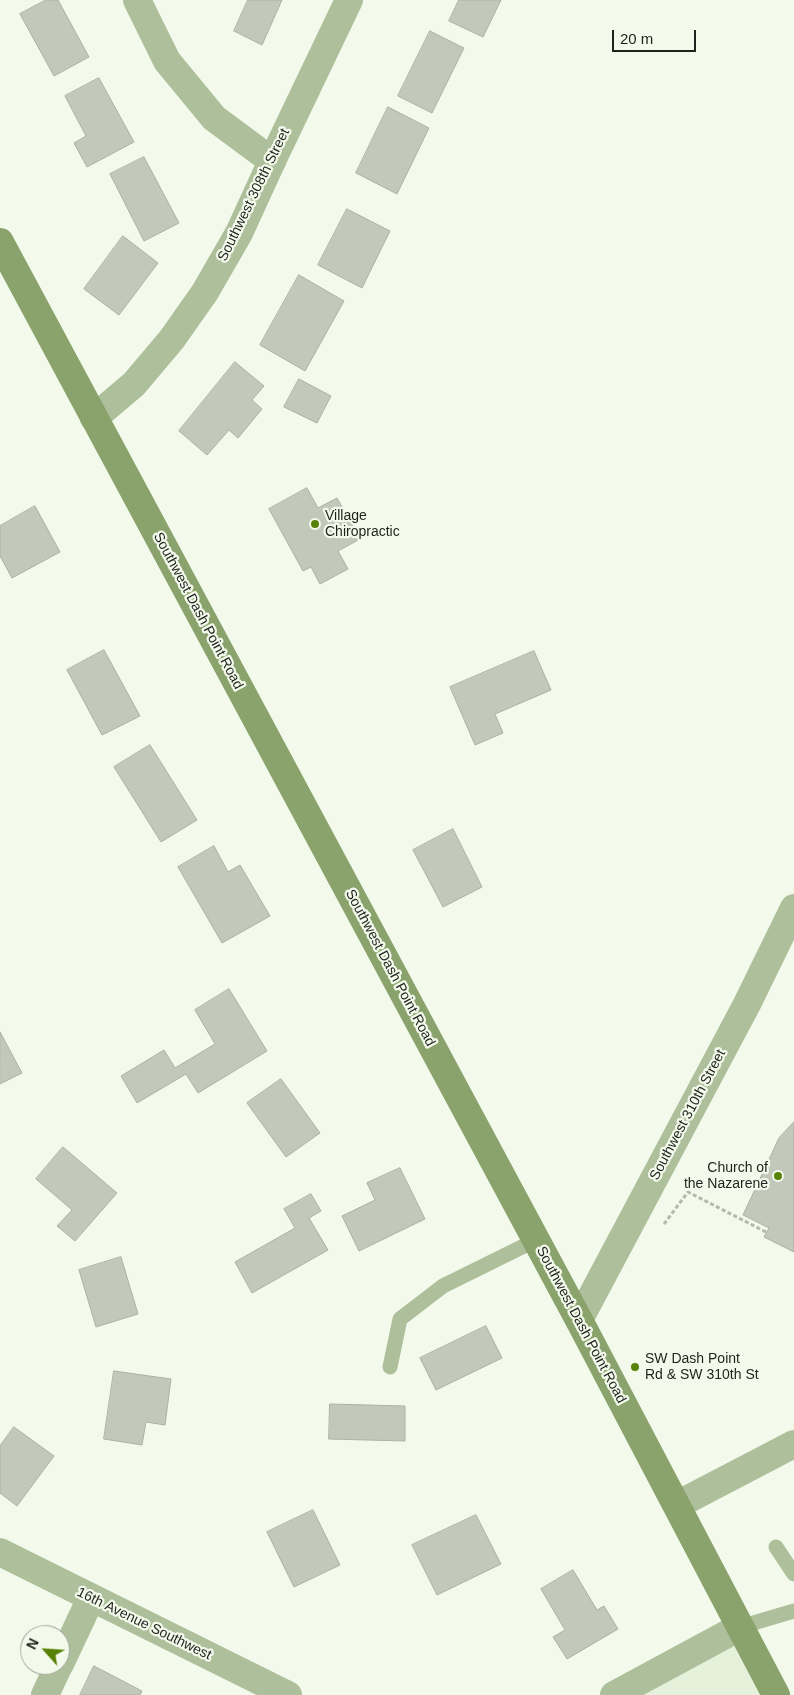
<!DOCTYPE html>
<style>
body{margin:0}
#map{position:relative;width:794px;height:1695px;overflow:hidden;background:#f3faeb;font-family:Helvetica,sans-serif}
canvas{display:block}
.north{position:absolute;left:20px;top:1625px;width:50px;height:50px;box-sizing:border-box;background:#f3faeb;border:1px solid #9ea499;border-radius:50%;rotate:296deg;font-size:14px;font-weight:700;line-height:20px;text-align:center;color:#1f221d}
.north::after{content:'';display:block;margin:auto;width:18px;height:22px;background:#588206;clip-path:polygon(50% 0,100% 100%,50% 72%,0 100%)}
.scale{position:absolute;left:612px;top:30px;width:84px;height:22px;box-sizing:border-box;border:2px solid #1f221d;border-top:0;padding-left:6px;font-size:15px;line-height:18px;white-space:nowrap;color:#1f221d;-webkit-text-stroke:4px #f3faeb;paint-order:stroke}
</style>
<div id="map">
<canvas width="794" height="1695"></canvas>
<div class="north">N</div>
<div class="scale">20 m</div>
</div>
<script>
const c = document.querySelector('canvas').getContext('2d');
c.lineJoin = 'round';
function fill(path, color) { c.fillStyle = color; c.fill(path, 'evenodd'); }
function trace(path, color, width, dash) { c.strokeStyle = color; c.lineWidth = width; c.lineCap = dash ? 'butt' : 'round'; c.setLineDash(dash || []); c.stroke(path); }
function write(font, color, halo, rows, align = 'center') {
  c.font = font + ' Helvetica,sans-serif'; c.lineWidth = 4.5; c.setLineDash([]); c.textBaseline = 'middle'; c.strokeStyle = halo; c.fillStyle = color; for (const [text, x, y, turn = 0] of rows) {
    c.save(); c.translate(x, y); c.rotate((+turn || 0) * Math.PI / 180); c.textAlign = isNaN(turn) ? turn : align; if (halo) c.strokeText(text, 0, 0); c.fillText(text, 0, 0); c.restore();
  }
}
const built = new Path2D(`
 M740 1627 776 1695H614Z`);
const building = new Path2D(`
 M46 0H58L89 57 54 76 20 14Z
 M248 0H282L262 45 234 31Z
 M459 0H501L483 37 449 21Z
 M430 31 464 48 432 113 398 96Z
 M99 78 134 142 87 167 74 143 86 136 65 96Z
 M388 107 429 128 397 194 356 173Z
 M144 157 179 223 144 241 110 174Z
 M347 209 390 231 362 288 318 265Z
 M123 236 158 263 119 315 84 289Z
 M299 275 344 301 305 371 260 345Z
 M235 362 264 386 252 400 262 409 238 438 229 430 207 455 179 431Z
 M299 379 331 396 317 423 284 407Z
 M307 488 318 508 337 498 360 539 338 551 348 569 320 584 311 567 303 571 269 509Z
 M35 506 60 552 12 578 0 556V526Z
 M104 650 140 716 102 735 67 670Z
 M534 651 551 690 495 714 503 733 475 745 450 687Z
 M150 745 197 820 161 842 114 767Z
 M453 829 482 887 443 907 413 850Z
 M214 846 228 872 240 865 270 916 222 943 178 867Z
 M229 989 267 1051 198 1093 186 1074 137 1103 121 1076 164 1050 175 1068 215 1044 195 1010Z
 M0 1032 22 1073 0 1084Z
 M281 1079 320 1133 286 1157 247 1103Z
 M794 1122V1252L764 1237 769 1228 743 1215 779 1138Z
 M63 1147 117 1193 75 1241 57 1226 72 1210 36 1179Z
 M400 1168 425 1219 359 1251 342 1216 375 1200 367 1183Z
 M311 1194 321 1211 309 1218 328 1250 252 1293 235 1262 295 1228 284 1209Z
 M121 1257 138 1314 96 1327 79 1270Z
 M486 1326 502 1358 436 1390 420 1358Z
 M114 1371 171 1379 165 1425 146 1422 142 1445 104 1439Z
 M330 1404 405 1406V1441L329 1439Z
 M14 1427 54 1456 17 1506 0 1493V1446Z
 M313 1510 340 1565 294 1587 267 1532Z
 M476 1515 501 1564 437 1595 412 1545Z
 M573 1570 597 1610 604 1606 618 1629 567 1659 553 1637 565 1630 541 1589Z
 M94 1666 142 1691 140 1695H80Z`);
const path = new Path2D(`
 M664 1224 688 1192 766 1232`);
const service = new Path2D(`
 M390 1367 400 1319 443 1286 536 1240
 M776 1547 794 1574
 M740 1627 794 1611`);
const minor = new Path2D(`
 M137 0 167 61 214 118 272 161
 M579 1320 747 1004 794 908
 M677 1505 794 1444
 M0 1552 288 1695
 M60 1664 91 1598
 M45 1695 59 1665
 M614 1695 740 1627`);
const tertiary = new Path2D(`
 M94 418 134 384 172 339 205 292 239 233 272 161 349 0`);
const secondary = new Path2D(`
 M0 242 579 1320 776 1695`);
const markers = [
 [315,524,5,"#588206"],
 [778,1176,5,"#588206"],
 [635,1367,5,"#588206"]
];
const streetNames = [
 ["Southwest 308th Street",254,195,-64],
 ["Southwest Dash Point Road",198,611,62],
 ["Southwest Dash Point Road",390,968,62],
 ["Southwest 310th Street",688,1115,-62],
 ["Southwest Dash Point Road",581,1325,62],
 ["16th Avenue Southwest",144,1624,26]
];
const poiNames = [
 ["Village",325,516],
 ["Chiropractic",325,532],
 ["Church of",768,1168,"right"],
 ["the Nazarene",768,1184,"right"],
 ["SW Dash Point",645,1359],
 ["Rd & SW 310th St",645,1375]
];
fill(built, '#e6f1db');
fill(building, '#c2c9bb');
trace(building, '#abb1a4', 1);
trace(path, '#b3b9ad', 3, [4, 2.5]);
trace(service, '#aebf9b', 15);
trace(minor, '#aebf9b', 28);
trace(tertiary, '#aebf9b', 28);
trace(secondary, '#8aa36d', 28);
for (const [x, y, r, color] of markers) { const dot = new Path2D(); dot.arc(x, y, r, 0, 2 * Math.PI); c.fillStyle = color; c.fill(dot); trace(dot, '#f3faeb', 2); }
write('14px', '#1f221d', '#f3faeb', streetNames);
write('14px', '#1f221d', '#f3faeb', poiNames, 'left');
</script>
